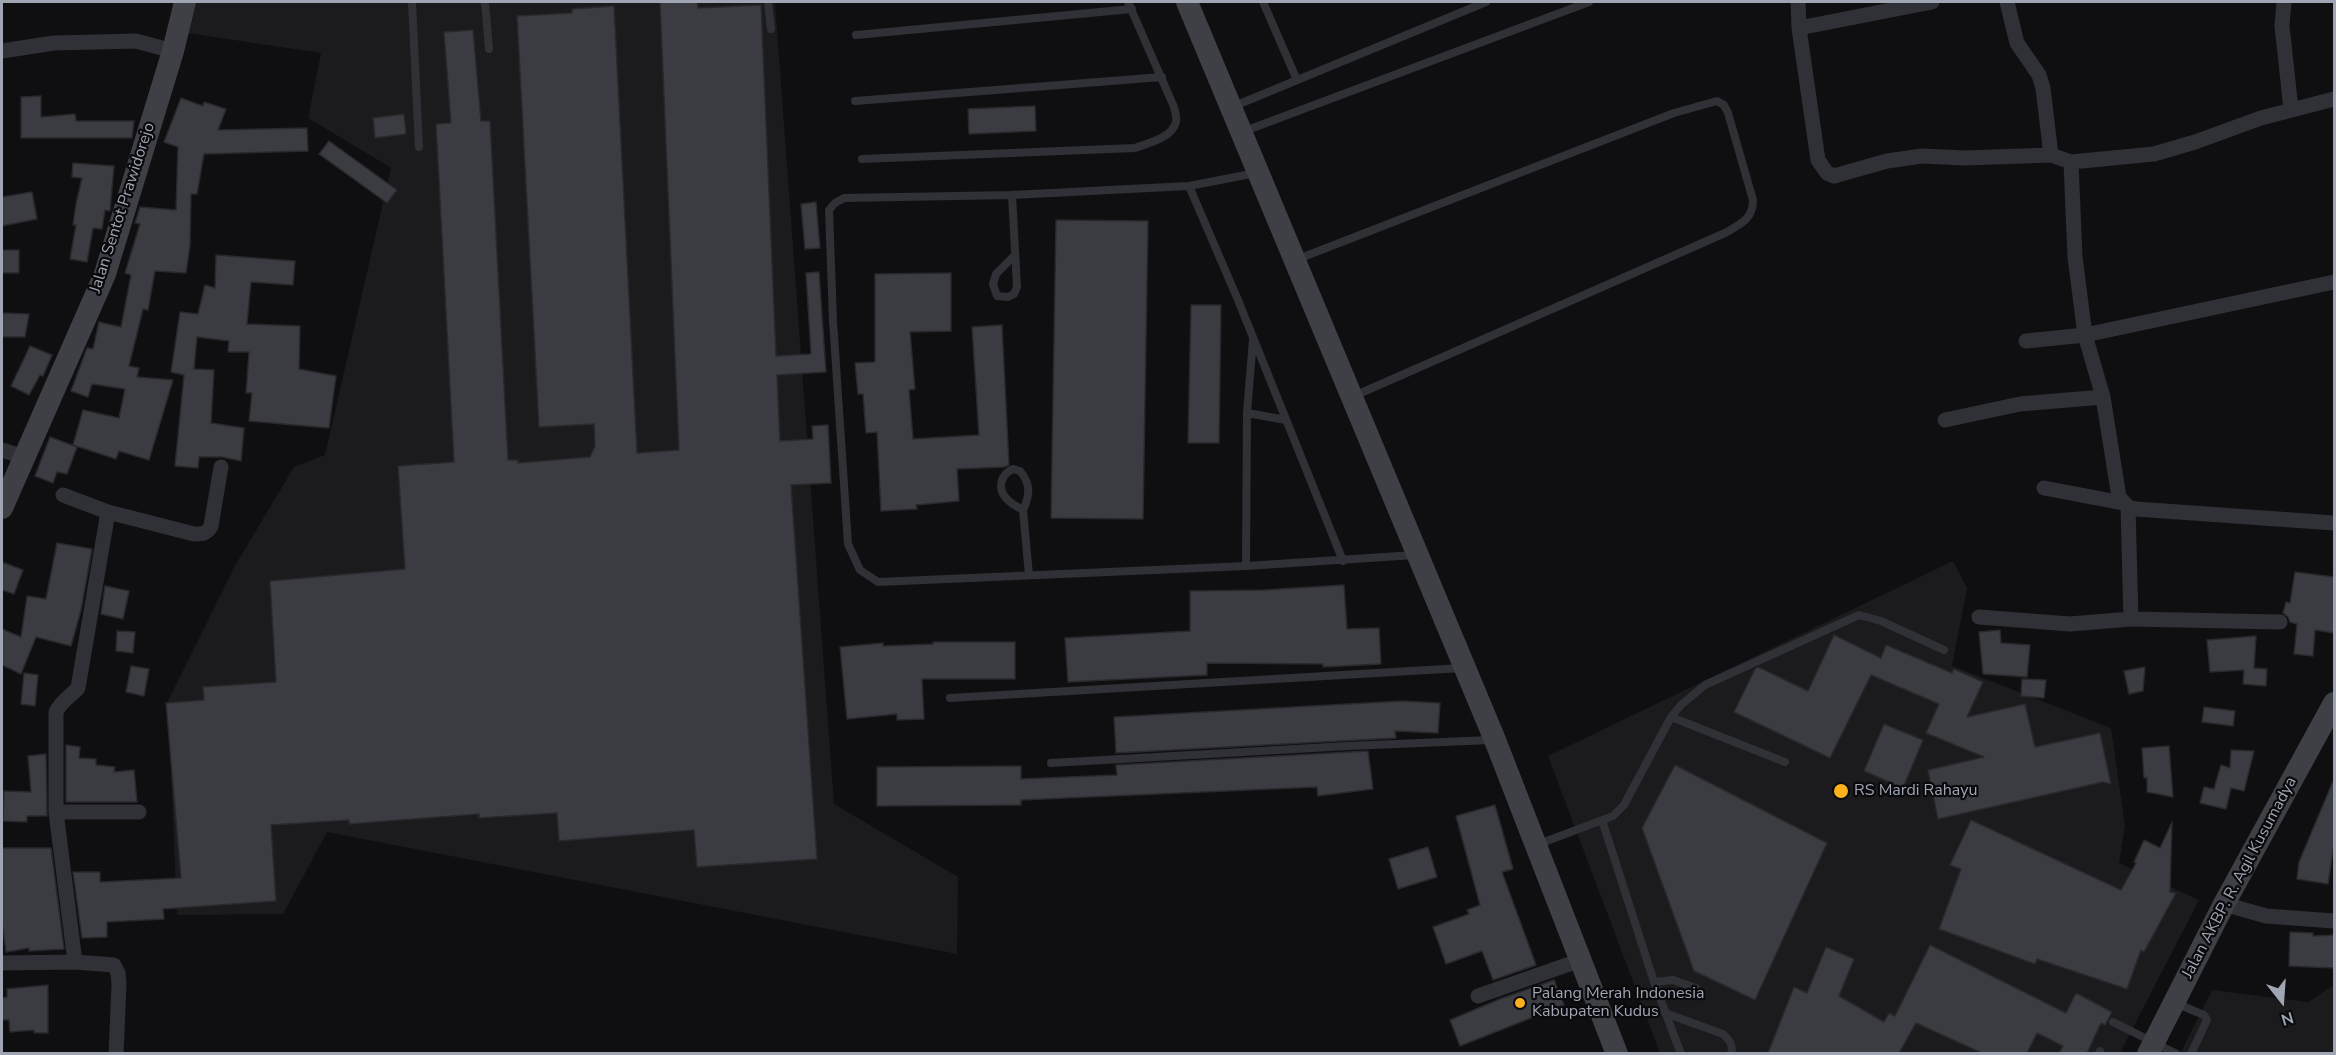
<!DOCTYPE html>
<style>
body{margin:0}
#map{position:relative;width:2336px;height:1055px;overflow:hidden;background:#0f0f11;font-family:"Nunito Sans",sans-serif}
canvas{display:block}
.frame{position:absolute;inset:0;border:3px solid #9fa5b3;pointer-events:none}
.north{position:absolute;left:2252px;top:971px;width:60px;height:60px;-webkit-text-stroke:4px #0a0a0c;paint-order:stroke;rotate:163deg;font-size:16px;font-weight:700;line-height:24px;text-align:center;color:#9fa5b3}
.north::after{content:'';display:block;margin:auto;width:21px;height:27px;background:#9fa5b3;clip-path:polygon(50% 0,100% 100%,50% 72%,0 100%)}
</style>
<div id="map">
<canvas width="2336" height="1055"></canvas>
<div class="frame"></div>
<div class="north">N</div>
</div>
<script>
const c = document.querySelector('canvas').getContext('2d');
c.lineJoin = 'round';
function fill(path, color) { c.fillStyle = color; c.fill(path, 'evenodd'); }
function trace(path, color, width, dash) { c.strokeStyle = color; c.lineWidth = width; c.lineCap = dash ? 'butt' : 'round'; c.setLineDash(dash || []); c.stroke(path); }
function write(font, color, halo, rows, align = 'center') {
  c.font = font + ' "Nunito Sans",sans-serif'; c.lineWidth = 4.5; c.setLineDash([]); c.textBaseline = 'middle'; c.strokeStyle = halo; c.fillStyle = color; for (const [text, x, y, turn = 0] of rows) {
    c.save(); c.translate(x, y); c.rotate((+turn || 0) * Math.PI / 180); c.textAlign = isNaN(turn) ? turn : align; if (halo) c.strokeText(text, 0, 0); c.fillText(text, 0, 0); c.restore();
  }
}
const built = new Path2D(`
 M197 2H775L834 804 958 877 957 954 327 832 283 914 177 915 168 701 236 564 294 467 325 455 391 168 308 118 321 53 187 33Z
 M1953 561 1967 588 1952 666 2111 728 2125 826 2119 863 2199 900 2120 1053H1660L1548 756Z
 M2334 985V1053L2180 1054 2212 990 2308 1002Z`);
const building = new Path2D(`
 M660 2H697L698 8 761 5 776 356 811 354 806 273 819 272 826 372 777 375 780 441 813 439 812 426 828 425 831 483 791 485 817 859 697 867 694 830 559 841 557 813 479 818V814L349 824V820L271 825 276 901 163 909 164 919 107 922V937L82 938 73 872H100V882L181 878 166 703 204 700 203 687 276 682 270 581 405 569 398 466 454 462 436 124 451 123 444 32 473 30 481 121H490L508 460H518V463L590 457 595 446 594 424 539 427 517 16 572 13V9L614 6 637 453 679 450Z
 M41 96V117L75 114 76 121H134L132 138H21V97Z
 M181 98 203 106 204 102 226 109 218 130 307 128 308 151 204 154 197 194H191L190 245 186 273 155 271 148 310 143 309 129 366 139 368 137 377 173 380 149 460 119 451 116 459 73 445 83 410 119 418 125 389 92 384 88 397 71 391 87 348 93 349 99 322 121 327 131 275 125 273 140 224 135 223 140 207 176 210 178 147 164 142Z
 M1035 106 1036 131 969 134 968 109Z
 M404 114 406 134 375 138 373 118Z
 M329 141 397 190 387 203 319 154Z
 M73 163 114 166 110 211 105 210 102 229 93 228 87 262 70 259 76 225H73L76 204 82 178 72 177Z
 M32 192 37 219 2 226V197Z
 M816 202 820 248 805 249 801 204Z
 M1056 220 1148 221 1143 519 1051 518Z
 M2 250H19V273H2Z
 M216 255 295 261 293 285 251 282 247 324 300 326 299 369 336 376 329 428 249 421 252 393H246L249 352H228L229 341 197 337 194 369 214 370 211 423 244 428 241 461 222 457H199L198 468 175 466 184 375 171 372 180 312 198 314 205 285 215 288Z
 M951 273V331L910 332 915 389 909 390 913 439 979 435 972 327 1002 325 1009 465 1004 467 957 469 959 501 916 505 917 509 881 511 877 432 866 433 863 394H858L855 363 875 362V274Z
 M1191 305H1221L1219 443H1188Z
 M2 313 29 314 25 337H2Z
 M30 346 52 355 43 376 40 375 29 395 11 386Z
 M50 437 77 447 67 474 57 472 53 483 35 476Z
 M57 543 92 549 81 610 71 646 36 637 21 674 17 672 2 665V629L21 637 27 596 46 599Z
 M2 562 23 570 14 594 2 590Z
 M2295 572 2334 577V633L2315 630 2313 656 2294 654 2297 624 2290 622 2288 617 2283 613 2286 602 2290 603Z
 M1344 585 1347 629 1379 628 1381 664 1323 667V664L1207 663V675L1068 682 1065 638 1190 631V591L1264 590Z
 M105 586 129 591 123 619 101 614Z
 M2000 630 2001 643 2030 645 2027 677 1983 674 1979 632Z
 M117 631 135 632 133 653 116 651Z
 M1834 635 1881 658 1886 645 1952 673 1954 669 1983 682 1967 717 2025 704 2035 747 2100 733 2111 784 2103 782 1938 819 1928 770 1984 757 1926 733 1939 704 1871 675 1830 758 1734 712 1755 669 1758 667 1808 691Z
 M2256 636 2254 668 2267 669 2266 686 2243 684 2244 670 2210 672 2207 640Z
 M933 642H1015V679H922L924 719 897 720V714L847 719 840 647 883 643V646L933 644Z
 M131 666 149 669 144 696 126 692Z
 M2145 667 2143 691 2129 694 2124 671Z
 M24 673 38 675 35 706 21 704Z
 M2022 679 2046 680 2044 698 2021 696Z
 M1402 701 1440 703 1438 733 1395 731 1396 738 1116 753 1114 717Z
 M2204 707 2235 711 2233 726 2202 722Z
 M1884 724 1923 740 1903 788 1864 771Z
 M66 745 80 747 79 758 96 759V765L115 767 114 772 134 770 137 802H66Z
 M2169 746 2173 797 2147 792V778H2144L2142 748Z
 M2231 750 2254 751 2244 791 2231 788 2226 809 2200 803 2204 787 2214 789 2221 765 2230 768Z
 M1368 751 1373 789 1318 796 1317 787 1021 800V805L877 806V767L1021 766V779L1117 775 1116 765Z
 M46 754 47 816H27V822L3 821 4 791 31 792 28 756Z
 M1675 765 1827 843 1755 1000 1694 971 1642 828Z
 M2334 779V843L2328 884 2297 879 2299 862Z
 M1495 805 1513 869 1502 872 1536 965 1493 980 1482 951 1446 964 1433 927 1469 914 1467 910 1480 905 1456 816Z
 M1971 820 2121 890 2136 863 2134 862 2144 840 2160 848 2172 822 2170 892 2176 893 2144 952 2141 950 2127 989 2037 959 2035 964 1939 929 1961 869 1950 865Z
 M1428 847 1437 877 1398 889 1389 859Z
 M2 848H51L64 949 29 951V948L6 952 2 922Z
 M2290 932 2313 933V936L2334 935V968L2289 966Z
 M1930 945 2066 1013 2076 993 2112 1012 2105 1025 2101 1023 2087 1053H2059L2063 1046 2037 1033 2027 1053H1982L1916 1023 1899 1053H1768L1794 987 1807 993 1826 947 1854 959 1839 996 1884 1022 1889 1013 1895 1016Z
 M1554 980 1564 1005 1460 1046 1450 1020 1500 999Z
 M48 985V1033H34V1030L10 1032 9 1020H2V998L7 997V989Z`);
const lane = new Path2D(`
 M412 2 419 147
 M485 2 489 49
 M768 2 771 29
 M1263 2 1297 80
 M856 35 1132 9
 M855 101 1162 77
 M1232 107 1486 2
 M1242 132 1589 2
 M862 159 1135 148C1148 143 1172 138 1176 122 1177 118 1175 111 1174 107L1128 2
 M1256 173 1189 186 1012 195 844 198 835 203 829 210 833 321 848 544 860 570 878 582 1246 566 1415 555
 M1189 186 1238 300 1343 561
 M1012 195 1017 287 1014 294 1008 297 997 296 993 284 996 274 1015 255
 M1298 259 1674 113 1717 101 1724 105 1728 113 1753 200C1753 219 1741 224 1725 233L1354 396
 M1247 413 1286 420
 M1013 469 1020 471C1031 484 1030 495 1023 510 1017 507 1010 503 1006 498 997 488 1001 474 1013 469Z
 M1023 510 1029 575
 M1246 566 1247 413 1253 339
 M950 698 1462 668
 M1671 717 1785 762
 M1051 763 1348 746 1491 740
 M1602 820 1654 982 1681 1054
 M1539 844 1613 816 1624 805 1671 717 1681 705 1705 685 1859 615 1881 621 1944 650
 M1654 982 1673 980 1696 988
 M2175 1003 2204 1015 2207 1020 2191 1054
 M1665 1013 1723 1034C1729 1040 1734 1045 1731 1054
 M2113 1022 2177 1054
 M2099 1054 2100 1051`);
const street = new Path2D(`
 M1798 2 1799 28 1818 160 1827 173 1834 176 1887 161 1922 156 1965 158 2051 155 2071 162 2154 154 2195 142 2261 118 2334 99
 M2007 2 2017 43 2039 75 2043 88 2051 155
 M2284 2 2282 26 2291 109
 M1799 28 1932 2
 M2 51 54 43 136 41 173 51
 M2071 162 2075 257 2085 335 2103 397 2119 497 2128 507 2136 509 2334 523
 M2026 341 2085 335 2334 282
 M1945 420 2020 404 2103 397
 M2 450 24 457
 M2044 488 2123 503
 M63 495 108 512 194 534C202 534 207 534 211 526L221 467
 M2128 507 2131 619
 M1979 617 2070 624 2131 619 2280 622
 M56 812H139
 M2224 904 2266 916 2334 921
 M75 962 56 812V712C61 701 70 697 78 688L108 512
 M2 963 75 962 114 965 118 973 119 984 116 1054
 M1478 996 1581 960`);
const secondary = new Path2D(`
 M1187 2 1495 740 1617 1054
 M2 508 105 274 173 51 185 2
 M2148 1054 2224 904 2334 703`);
const markers = [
 [1841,791,8,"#fcb01b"],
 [1520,1003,6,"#fcb01b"]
];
const streetNames = [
 ["Jalan Sentot Prawidorejo",123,208,-72],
 ["Jalan AKBP. R. Agil Kusumadya",2240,878,-62]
];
const poiNames = [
 ["RS Mardi Rahayu",1854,791],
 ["Palang Merah Indonesia",1532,994],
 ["Kabupaten Kudus",1532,1012]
];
fill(built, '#1b1b1e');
fill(building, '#3b3c41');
trace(building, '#29292d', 1.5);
trace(lane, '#303136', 8);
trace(street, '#303136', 15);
trace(secondary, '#3e4046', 22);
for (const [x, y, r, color] of markers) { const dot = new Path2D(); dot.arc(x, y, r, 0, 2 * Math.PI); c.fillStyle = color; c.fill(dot); trace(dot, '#0a0a0c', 2); }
write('16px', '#9fa5b3', '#0a0a0c', streetNames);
write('16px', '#9fa5b3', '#0a0a0c', poiNames, 'left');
</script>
